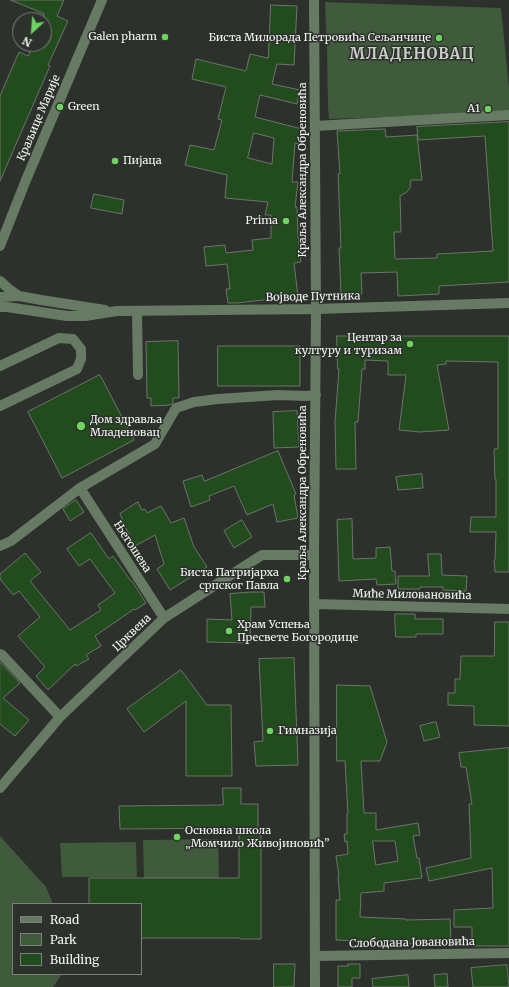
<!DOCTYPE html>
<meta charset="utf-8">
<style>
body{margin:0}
#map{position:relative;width:509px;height:987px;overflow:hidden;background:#2d312c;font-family:Merriweather,serif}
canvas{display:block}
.legend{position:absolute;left:12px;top:903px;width:130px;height:72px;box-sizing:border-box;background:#2d312c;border:1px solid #7c7f7b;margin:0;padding:5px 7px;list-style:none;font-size:12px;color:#f2f5f2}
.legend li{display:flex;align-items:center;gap:8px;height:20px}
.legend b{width:20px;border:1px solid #7c7f7b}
.north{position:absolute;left:12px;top:12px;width:40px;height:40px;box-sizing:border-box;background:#2d312c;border:1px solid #7c7f7b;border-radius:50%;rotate:206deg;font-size:11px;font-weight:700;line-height:16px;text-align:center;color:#f2f5f2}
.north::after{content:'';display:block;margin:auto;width:14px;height:18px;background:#6ed361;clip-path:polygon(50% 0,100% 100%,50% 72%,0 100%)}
</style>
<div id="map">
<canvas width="509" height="987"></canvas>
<ul class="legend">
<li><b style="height:5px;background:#677a64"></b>Road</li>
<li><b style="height:11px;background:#405a3c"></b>Park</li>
<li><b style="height:11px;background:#224c1d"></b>Building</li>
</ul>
<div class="north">N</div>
</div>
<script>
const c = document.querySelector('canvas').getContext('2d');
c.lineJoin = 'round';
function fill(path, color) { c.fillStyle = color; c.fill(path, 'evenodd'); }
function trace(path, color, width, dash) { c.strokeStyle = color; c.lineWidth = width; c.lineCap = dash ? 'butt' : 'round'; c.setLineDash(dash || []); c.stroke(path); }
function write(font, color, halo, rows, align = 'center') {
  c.font = font + ' Merriweather,serif'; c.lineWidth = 3; c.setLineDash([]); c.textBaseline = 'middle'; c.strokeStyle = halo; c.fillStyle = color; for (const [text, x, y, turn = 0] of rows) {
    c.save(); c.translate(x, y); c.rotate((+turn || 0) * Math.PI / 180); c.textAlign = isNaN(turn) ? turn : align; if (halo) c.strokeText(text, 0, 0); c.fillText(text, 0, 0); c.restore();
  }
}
const green = new Path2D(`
 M325 2 501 8 509 88V113L329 119 328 106 327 49Z
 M0 836 46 887 53 904H13V974H62L53 987H0Z
 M218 839 219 878H144L143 840Z
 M136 842 137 877H62L60 843Z`);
const building = new Path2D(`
 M11 0H64L57 16 68 21 48 65 50 66 0 181V96L19 52 28 56 34 44H44V14Z
 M271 5 297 6 294 65 277 64 272 84 300 90 297 104 260 95 255 117 302 129 298 144 295 143 292 182H298L295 207H297L298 235 301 262 294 263 298 296 237 303H228L226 289H230L227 264 206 266 204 247 225 245 226 253 253 250 252 240 271 238V215H265L268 202 225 198 227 175 185 165 190 145 214 150 222 120 218 119 226 87 192 79 196 59 246 71 250 54 268 58ZM254 133 274 138 272 164 248 158Z
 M509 122V282L439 286V294L398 296 397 272 361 273 362 294 341 295 339 248H341L338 174H340L337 131 385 129 386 137 417 135 422 180H411L410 188 407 192 400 196 401 232H394L395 259 437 258V254L493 251 485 136 418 140 417 127Z
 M94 194 124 200 122 214 91 208Z
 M337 336H509V572H495L494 560H495L496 532H470L471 517H496V479H495L494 449H498V362L446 361V364L437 365 449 430 420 432 399 430 406 375H388V361L365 360V369H362L358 422H355L356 469H336L335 422 339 369H338Z
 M178 341 179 398H173V403L170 405 151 406V398H147L146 342Z
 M218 346H300V386H218Z
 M100 375 134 440 62 478 28 412Z
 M297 411 299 447 274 448 273 412Z
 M278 451 296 494 294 495 298 518 277 522 273 504 247 515 234 486 209 496 210 500 191 507 183 481 202 475 204 481Z
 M422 474 423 488 398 490 396 477Z
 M76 500 84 512 70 521 63 509Z
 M138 502 142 510 145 509 147 513 161 506 171 523 184 518 194 547 207 567 170 590 157 569 164 564 155 535 135 546 122 521H123L120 514Z
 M352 519 353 559 376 558V548L390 547 392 571H395L396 584 377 585 376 579 339 581 337 520Z
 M242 520 252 537 234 548 224 531Z
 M91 533 109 559 113 556 131 581H132L146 603 135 610 134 609 95 636 101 646 86 655 89 659 76 666 75 664 48 690 36 676 45 667 18 636 40 617 19 591 13 595 0 579V574L25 553 41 572 30 581 70 630 101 610 98 605 115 593 90 559 79 566 67 549Z
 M428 554H441L442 575 467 576 466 591 443 590V587H420V589H398V576H429Z
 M251 592H264L265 607H251L250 643 207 642V619L232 620 230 594Z
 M395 614H415V619H443V634H416V637H396Z
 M495 622H509V726L474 725V706L448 705V693H455V679H460L461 656H494Z
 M294 658 298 765 256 766 254 742 263 741 259 659Z
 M0 662 20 683 3 698 29 720 15 736 0 724Z
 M181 670 207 705H231L232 776H186V701L144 732 127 709Z
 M337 685 370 686 387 742 380 761H361L364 813H376V830L418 823 420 835 413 836 417 858H419L422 878 384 883V891L361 893 360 917 406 919V920L450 919 451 942 418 943V944L336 940V900H340L338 876H339L336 856 348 854 347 841 345 842 344 834H347V814H348L345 761H337ZM373 841H395L398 861 376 865Z
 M436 722 440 737 424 741 420 726Z
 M509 748V946H472V927H454V910L493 908 492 868 429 881 426 868 471 858 469 804H472L466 767H461L459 753Z
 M223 788H241V804H258V832H261V939H240V938H141V904H89V878H239V828L120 829 119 806 223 805Z
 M274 964H295L294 987H274Z
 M348 964H360V978H352V987H338V966H348Z
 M507 965 509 987H473L471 968Z
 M447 974 448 987H435L434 975Z
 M408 975 409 987H373L372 979Z`);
const minor = new Path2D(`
 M314 0 316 309 314 555 315 987
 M315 126 509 115
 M0 246 26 180 102 0
 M0 281 9 289 19 296
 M0 297 19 296 41 300 105 310
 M0 307H7L67 316H85L117 311 316 309 509 303
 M137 311 138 375
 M0 366 59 338 73 339 81 349V359L77 369 0 406
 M80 488 164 618
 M0 546 11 541 80 488 155 444 176 408 194 402 218 399 278 395 306 396 316 395
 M315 604 509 609
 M0 654 2 655 60 717
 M0 788 60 717 164 618 262 555H314
 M315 956 509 953`);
const markers = [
 [165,37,4,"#6ed361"],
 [439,38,4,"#6ed361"],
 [60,107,4,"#6ed361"],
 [488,109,4,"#6ed361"],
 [115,161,4,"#6ed361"],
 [286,221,4,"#6ed361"],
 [410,344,4,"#6ed361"],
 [81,426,5,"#6ed361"],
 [287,579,4,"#6ed361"],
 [229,631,4,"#6ed361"],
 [270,731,4,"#6ed361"],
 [177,837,4,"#6ed361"]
];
const poiNames = [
 ["Galen pharm",157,37],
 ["Биста Милорада Петровића Сељанчице",431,38],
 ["Green",68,107,"left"],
 ["A1",480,109],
 ["Пијаца",123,161,"left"],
 ["Prima",278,221],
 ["Центар за",402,338],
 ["културу и туризам",402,351],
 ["Дом здравља",90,420,"left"],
 ["Младеновац",90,433,"left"],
 ["Биста Патријарха",279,573],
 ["српског Павла",279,586],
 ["Храм Успења",237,625,"left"],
 ["Пресвете Богородице",237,638,"left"],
 ["Гимназија",278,731,"left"],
 ["Основна школа",185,831,"left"],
 ["„Момчило Живојиновић”",185,844,"left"]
];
const streetNames = [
 ["Краљице Марије",39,118,-67],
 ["Краља Александра Обреновића",303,170,-90],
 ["Војводе Путника",313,297,-1],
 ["Краља Александра Обреновића",303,493,-90],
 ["Његошева",132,547,57],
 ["Миће Миловановића",412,595,1],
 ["Црквена",132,633,-44],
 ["Слободана Јовановића",412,943,-1]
];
const districtNames = [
 ["МЛАДЕНОВАЦ",412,55]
];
fill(green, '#405a3c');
fill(building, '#224c1d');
trace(building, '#6e736d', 1);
trace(minor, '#677a64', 10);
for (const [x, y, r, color] of markers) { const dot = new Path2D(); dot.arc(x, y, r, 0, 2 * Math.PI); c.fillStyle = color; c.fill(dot); trace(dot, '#2d312c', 1.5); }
write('11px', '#f2f5f2', '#2d312c', poiNames, 'right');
write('11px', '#f2f5f2', '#2d312c', streetNames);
c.letterSpacing = '1px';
write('bold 15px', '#c9cfc8', '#2d312c', districtNames);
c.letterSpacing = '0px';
</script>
